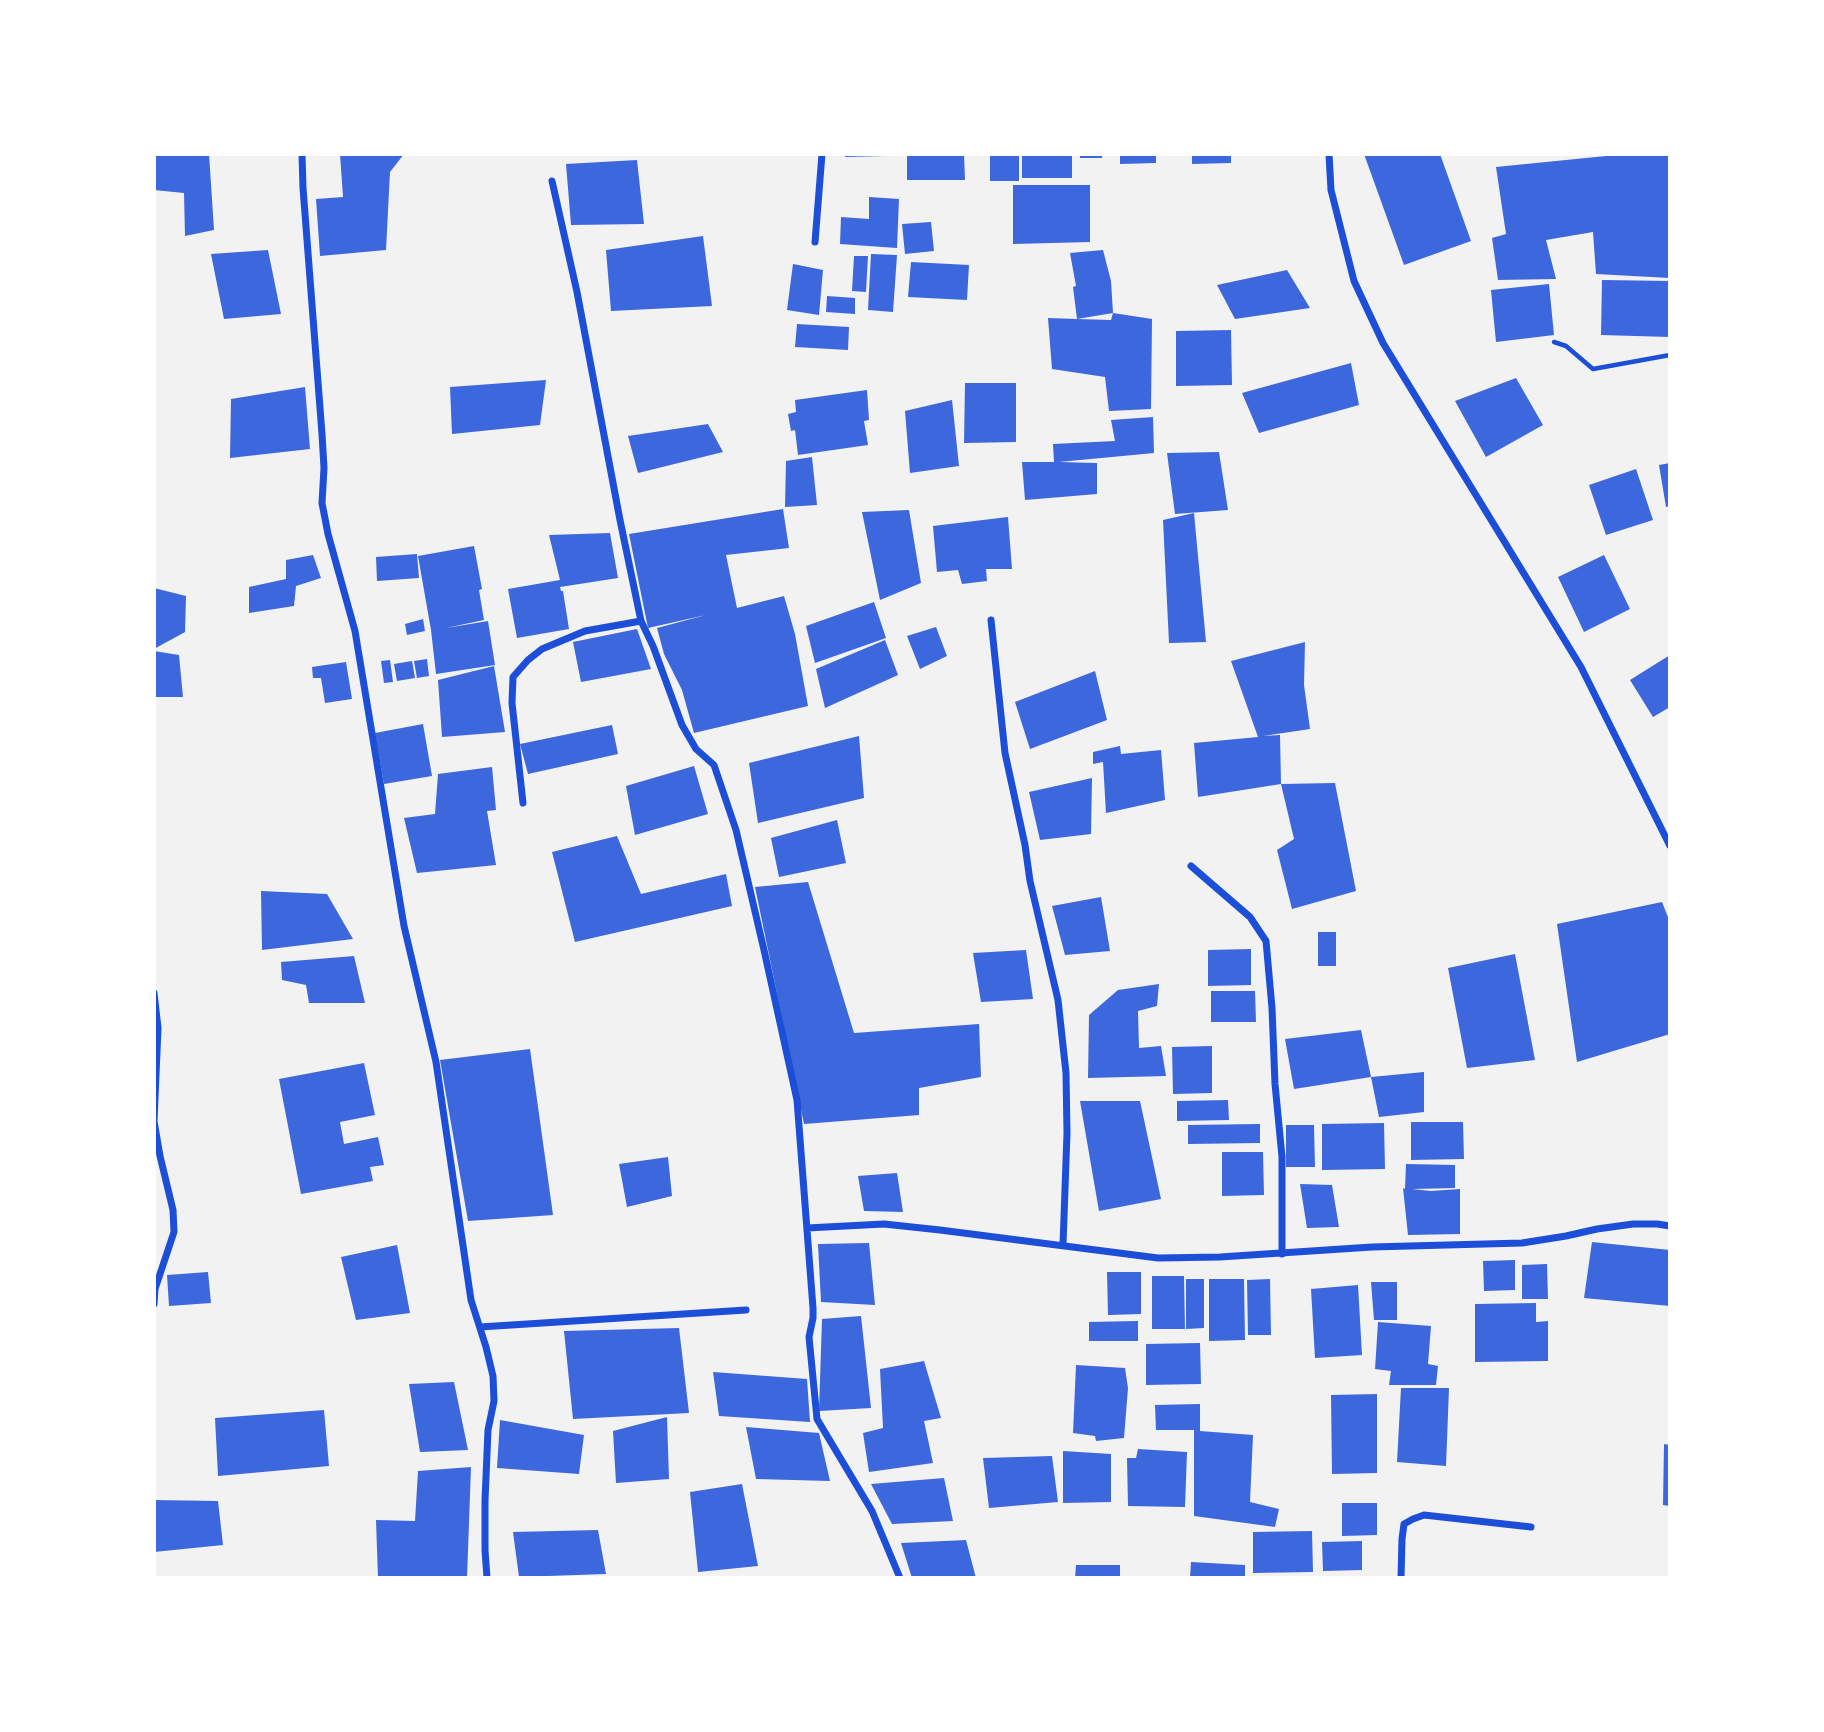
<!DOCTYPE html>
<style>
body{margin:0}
#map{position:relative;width:1824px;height:1732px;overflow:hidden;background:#f2f2f2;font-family:Signika,sans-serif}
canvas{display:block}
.frame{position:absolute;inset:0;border:156px solid #fff;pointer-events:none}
</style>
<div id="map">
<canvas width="1824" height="1732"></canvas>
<div class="frame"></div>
</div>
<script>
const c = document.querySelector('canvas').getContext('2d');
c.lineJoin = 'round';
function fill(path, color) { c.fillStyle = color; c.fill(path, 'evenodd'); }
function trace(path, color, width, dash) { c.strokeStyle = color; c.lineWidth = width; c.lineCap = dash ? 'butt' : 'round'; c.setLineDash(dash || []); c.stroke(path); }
const building = new Path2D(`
 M154 154H209L214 230 185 236 184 193 154 190Z
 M340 154H404L390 172 386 250 320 256 316 199 343 197Z
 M845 154H887V156L845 157Z
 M907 154H964L965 180H907Z
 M990 154H1019V181H990Z
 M1022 154H1072V178H1022Z
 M1080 154H1102V158H1080Z
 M1120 154H1156V163L1120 164Z
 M1192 154H1231V163L1192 164Z
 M1364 154H1440L1471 241 1404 265Z
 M1616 154H1670V278L1596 274 1593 232 1546 240 1556 279 1498 280 1492 238 1506 234 1496 167 1616 155Z
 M637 160 644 224 571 225 566 164Z
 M1013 185H1090V242L1013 244Z
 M869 197 899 199 897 248 840 244 841 217 869 219Z
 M931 222 934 251 905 254 902 224Z
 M703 236 712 306 611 311 606 250Z
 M268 250 281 314 224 319 211 254Z
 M1103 250 1111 281 1113 313 1077 319 1111 320 1113 313 1152 319 1151 409 1109 411 1105 377 1052 369 1048 318 1077 319 1073 287 1076 286 1070 253Z
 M871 254 897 255 893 312 868 310Z
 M854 256H868L866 292 852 291Z
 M911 262 969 265 967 300 908 297Z
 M793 264 823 270 819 315 787 310Z
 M1287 270 1310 308 1235 319 1217 285Z
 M1602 280 1670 281V337L1601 335Z
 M1549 284 1554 335 1496 342 1491 290Z
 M827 296 855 298V314L826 312Z
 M797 324 849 327 848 350 795 347Z
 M1231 330 1232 385 1176 386V331Z
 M1351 363 1359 405 1259 433 1242 393Z
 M1516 378 1543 425 1486 457 1455 401Z
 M546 380 540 425 452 434 450 387Z
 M965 383H1016V442L964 443Z
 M305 387 310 449 230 458 231 399Z
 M867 390 869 420 864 421 868 445 798 455 795 430 791 431 788 414 796 412 795 400Z
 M952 400 959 466 910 473 905 411Z
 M1153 417 1154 453 1059 462 1097 463V494L1025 500 1022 462H1054L1053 444 1115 441 1111 420Z
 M708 424 723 452 638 473 628 436Z
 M1219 452 1228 510 1175 514 1167 453Z
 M812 457 817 505 785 507 786 461Z
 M1670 463V506L1666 507 1659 465Z
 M1636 469 1653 520 1606 535 1589 485Z
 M783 509 789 548 726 555 737 608 784 596 795 634 808 706 694 733 682 690 664 654 657 628 706 615 648 628 629 534Z
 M909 510 921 583 880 600 862 512Z
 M1194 513 1206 642 1169 643 1163 520Z
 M1008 517 1012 569H986L987 581 962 584 958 570 937 572 933 526Z
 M610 533 618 578 560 587 561 591H563L569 629 517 638 508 589 560 580 549 535Z
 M474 546 482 589 479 590 484 620 446 628 488 621 495 665 436 674 431 630 418 556Z
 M417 554 419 578 377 581 376 557Z
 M313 555 321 578 296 586 294 606 249 613V587L286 579V560Z
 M1604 555 1630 609 1584 632 1558 577Z
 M154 588 186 596 185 632 154 649Z
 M874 602 886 638 815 663 806 626Z
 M423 619 425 631 407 635 405 624Z
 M936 627 947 656 920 669 907 636Z
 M637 629 651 669 581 682 573 642Z
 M885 640 898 675 825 708 816 669Z
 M1305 642 1304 685 1310 729 1263 736 1280 735 1281 784 1198 797 1194 743 1258 737 1231 661Z
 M154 651 179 655 183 697H154Z
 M1670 655V707L1653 717 1630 680Z
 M427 659 429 676 417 678 414 661Z
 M390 660 393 682 384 683 381 661Z
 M412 661 415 678 397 681 394 664Z
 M346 662 352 699 325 703 321 678H313L312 667Z
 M494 666 505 732 442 737 438 680Z
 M1095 671 1107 720 1030 749 1015 702Z
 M423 724 432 776 384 784 375 733Z
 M612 725 618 754 528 774 520 744Z
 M859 736 864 798 758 823 749 763Z
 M1120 746 1121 754 1161 750 1165 800 1106 813 1103 762 1093 764V752Z
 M694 766 708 814 635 835 626 786Z
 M492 767 496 810 487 811 496 865 417 873 404 818 435 814 438 774Z
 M1092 778 1091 834 1040 840 1029 792Z
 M1335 783 1356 891 1292 909 1277 850 1294 839 1281 784Z
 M837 820 846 863 779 877 771 838Z
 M617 836 641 894 726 874 732 906 575 942 552 852Z
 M808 882 854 1033 979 1024 981 1077 919 1088V1115L804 1124 755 887Z
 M261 891 327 894 353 939 262 950Z
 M1101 897 1110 951 1065 955 1052 906Z
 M1662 902 1670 922V1034L1577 1062 1557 924Z
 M1318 932H1336V966H1318Z
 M1251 949V985L1208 986V950Z
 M1026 950 1033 999 981 1002 973 953Z
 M1515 954 1535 1060 1467 1068 1448 968Z
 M354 956 365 1003H309L306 985 282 980 281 962Z
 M1159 984 1157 1006 1138 1011 1139 1048 1161 1046 1166 1076 1088 1078 1089 1015 1118 990Z
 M1211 991H1255L1256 1022H1211Z
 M1361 1030 1371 1077 1294 1089 1285 1039Z
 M1212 1046V1093L1173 1094 1172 1047Z
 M530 1049 553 1215 468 1221 440 1060Z
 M364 1063 375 1115 340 1122 344 1144 378 1137 384 1165 370 1167 373 1181 301 1194 279 1079Z
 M1424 1072V1112L1379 1117 1371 1077Z
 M1228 1100 1229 1120 1177 1121V1101Z
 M1080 1101H1140L1161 1199 1099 1211Z
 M1411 1122H1463L1464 1159 1411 1160Z
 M1384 1123 1385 1169 1322 1170V1124Z
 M1260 1124V1143L1188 1144V1125Z
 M1286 1125H1314L1315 1167H1286Z
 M1222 1152H1263L1264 1195 1222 1196Z
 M668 1157 672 1196 627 1207 619 1164Z
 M1406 1164 1455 1165V1188L1412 1189 1431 1191 1460 1189V1234L1408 1235 1403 1188 1405 1189Z
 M897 1173 903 1212 864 1211 858 1176Z
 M1300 1184 1332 1185 1339 1227 1307 1228Z
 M1592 1242 1670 1250V1306L1584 1298Z
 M869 1243 875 1305 821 1302 818 1244Z
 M397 1245 410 1313 356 1320 341 1257Z
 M1515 1260V1290L1484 1291 1483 1261Z
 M1547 1264 1548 1299H1522V1265Z
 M208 1272 211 1303 169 1306 167 1275Z
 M1107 1272H1141V1314L1108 1315Z
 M1152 1276H1184L1185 1329H1152Z
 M1186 1279H1204V1328L1186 1329Z
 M1209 1279H1244L1245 1340 1209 1341Z
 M1270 1279 1271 1335H1248L1247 1280Z
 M1371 1282H1397V1320H1374Z
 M1358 1285 1362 1355 1315 1358 1311 1289Z
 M1536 1303V1322L1548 1321V1361L1475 1362V1304Z
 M861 1316 871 1408 819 1411 822 1319Z
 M1138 1321V1341H1089V1322Z
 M1378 1322 1431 1326 1428 1364 1438 1366 1436 1385H1389L1391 1371 1375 1369Z
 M679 1328 689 1413 573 1419 564 1331Z
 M1200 1343 1201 1384 1146 1385V1344Z
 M924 1361 941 1418 924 1421 933 1463 869 1472 863 1433 883 1428 880 1369Z
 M1076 1365 1125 1368 1128 1388 1124 1438 1096 1441 1095 1436 1073 1433Z
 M713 1372 807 1379 810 1422 719 1416Z
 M454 1382 468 1450 420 1452 409 1384Z
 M1401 1388H1449L1446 1466 1397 1462Z
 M1377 1394V1473L1332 1474 1331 1395Z
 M1200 1404V1431L1253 1435 1250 1502 1279 1509 1275 1527 1194 1516V1430H1156L1155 1405Z
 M324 1410 329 1466 218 1476 215 1418Z
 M667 1417 669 1479 616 1483 613 1431Z
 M500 1420 584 1435 579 1474 497 1468Z
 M746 1427 819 1433 830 1481 756 1479Z
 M1664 1444 1670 1445V1506L1663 1505Z
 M1138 1449 1187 1452 1185 1507 1128 1506 1127 1458H1136Z
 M1063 1451 1111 1454V1502L1063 1503Z
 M1052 1456 1058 1502 989 1508 983 1458Z
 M471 1467 467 1578H378L376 1520 415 1521 418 1471Z
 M944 1478 953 1521 892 1524 871 1484Z
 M742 1484 758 1566 698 1572 690 1492Z
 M154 1500 218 1501 223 1545 154 1552Z
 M1342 1503H1377V1535L1342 1536Z
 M598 1530 606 1574 519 1577 513 1532Z
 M1312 1531 1313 1572 1253 1573V1532Z
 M966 1540 976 1578H912L901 1543Z
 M1362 1541V1570L1323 1571 1322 1542Z
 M1191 1562 1245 1565V1578H1190Z
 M1076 1565H1120V1578H1075Z`);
const path = new Path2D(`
 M1554 342 1566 346 1593 369 1670 355`);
const minor = new Path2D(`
 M302 154 303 188 322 434 324 468 322 503 328 534 355 631 404 926 436 1062 471 1300 486 1347 493 1376 494 1401 488 1430 485 1500V1550L487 1578
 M1329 154 1331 190 1354 281 1383 343 1581 667 1670 846
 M552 181 577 292 620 520 641 621 653 646 682 725 696 749 714 765 736 830 764 950 797 1100 813 1308V1318L809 1337 817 1419 872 1511 900 1578
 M815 242 822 154
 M991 620 1005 753 1025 845 1030 881 1058 1000 1066 1073 1067 1133 1063 1245
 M523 803 512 703 513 677 528 660 542 649 585 631 641 621
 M1191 866 1250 917 1266 941 1272 1008 1275 1084 1282 1157V1254
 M154 993 158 1028 154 1121 160 1156 173 1210 174 1232 155 1289 154 1304
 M807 1228 884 1224 940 1230 1158 1258 1220 1257 1372 1247 1522 1243 1566 1236 1597 1229 1633 1224H1657L1670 1226
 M480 1327 746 1310
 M1401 1578 1402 1539 1404 1524 1413 1519 1424 1515 1531 1527`);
fill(building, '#3d67dc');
trace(path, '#1d4ed8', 4.5);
trace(minor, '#1d4ed8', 7);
</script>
